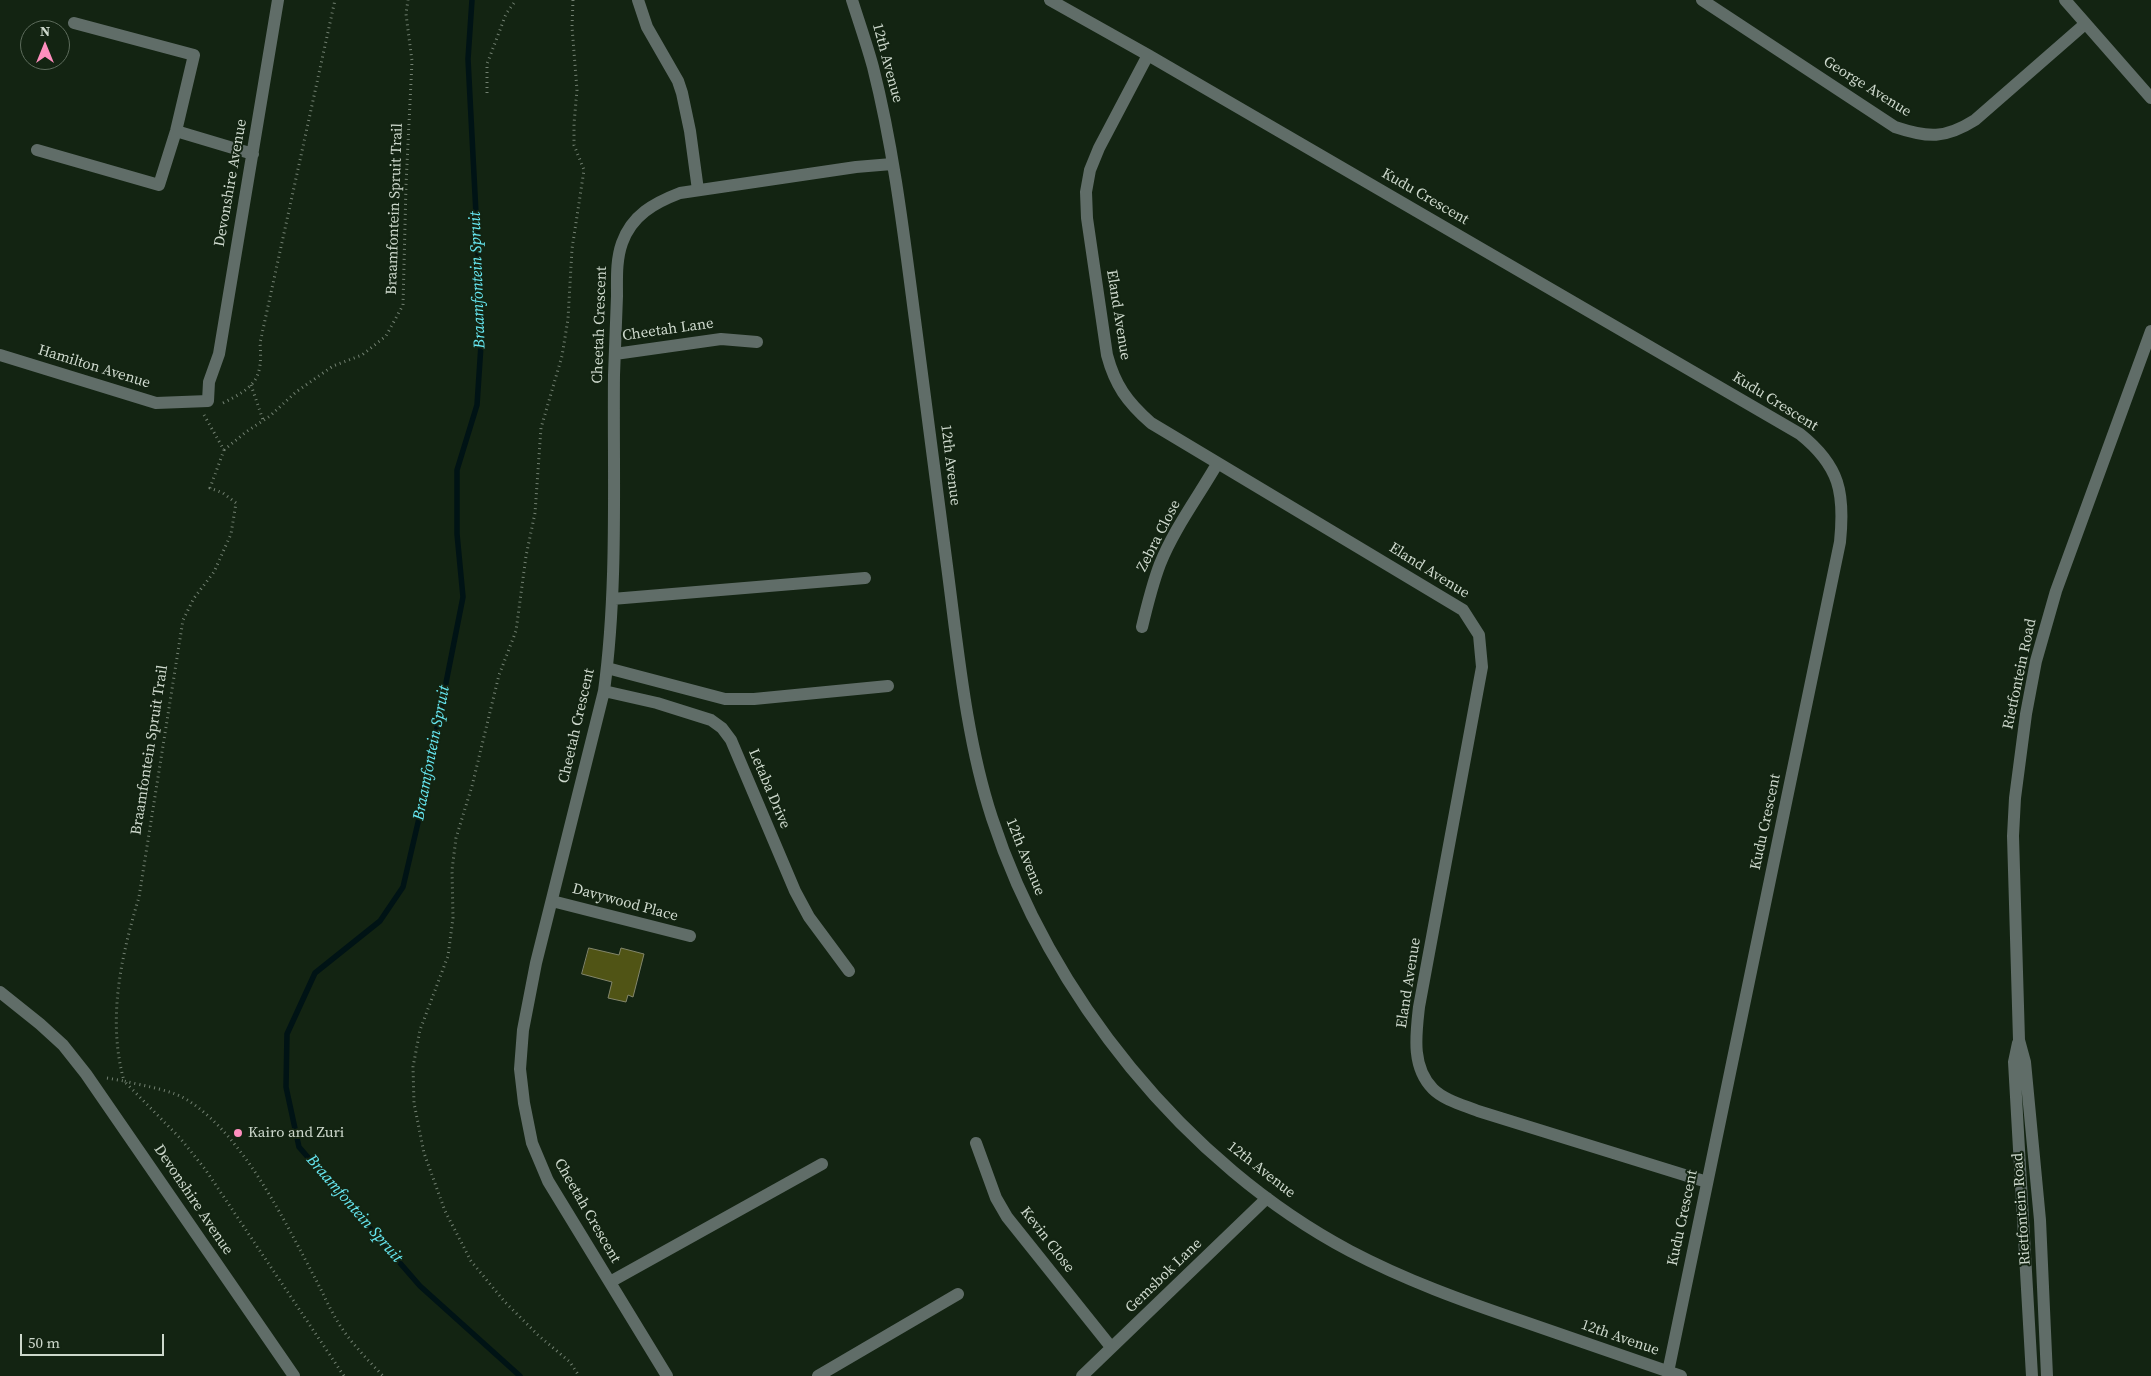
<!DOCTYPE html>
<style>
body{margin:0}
#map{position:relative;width:2151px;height:1376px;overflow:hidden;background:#132412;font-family:"Source Serif 4",serif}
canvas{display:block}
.north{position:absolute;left:20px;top:20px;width:50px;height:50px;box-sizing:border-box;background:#132412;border:1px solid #5d6c5c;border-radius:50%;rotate:0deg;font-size:14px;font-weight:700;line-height:20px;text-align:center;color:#cdd8cc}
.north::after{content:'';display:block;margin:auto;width:18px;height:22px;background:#fe8ebe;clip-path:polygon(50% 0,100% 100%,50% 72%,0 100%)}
.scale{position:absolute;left:20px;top:1334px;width:144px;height:22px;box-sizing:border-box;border:2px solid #cdd8cc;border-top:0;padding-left:6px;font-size:15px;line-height:18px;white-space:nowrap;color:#cdd8cc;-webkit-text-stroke:4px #132412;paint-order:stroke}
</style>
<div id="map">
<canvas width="2151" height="1376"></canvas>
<div class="north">N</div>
<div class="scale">50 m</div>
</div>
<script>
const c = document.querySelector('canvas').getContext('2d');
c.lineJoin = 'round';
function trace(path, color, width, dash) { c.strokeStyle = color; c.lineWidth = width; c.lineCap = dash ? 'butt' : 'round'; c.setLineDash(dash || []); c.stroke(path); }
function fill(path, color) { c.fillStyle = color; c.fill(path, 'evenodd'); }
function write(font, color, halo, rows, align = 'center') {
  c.font = font + ' "Source Serif 4",serif'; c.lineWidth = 4; c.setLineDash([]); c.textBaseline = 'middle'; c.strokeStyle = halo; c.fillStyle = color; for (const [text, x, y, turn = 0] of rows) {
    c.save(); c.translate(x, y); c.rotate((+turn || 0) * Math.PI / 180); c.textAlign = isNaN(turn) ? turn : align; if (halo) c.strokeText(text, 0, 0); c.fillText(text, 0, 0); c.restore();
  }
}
const stream = new Path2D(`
 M472 0 468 59 482 330 477 405 457 470V534L463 597 420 814 403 887 380 921 315 973 287 1034 286 1087 299 1147 420 1286 520 1376`);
const building = new Path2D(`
 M589 948 619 955 621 948 644 954 633 997 628 995 626 1002 608 998 612 982 582 974Z`);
const path = new Path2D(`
 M573 0 572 27 577 90 574 124V145L584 170 572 249 568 319 562 356 541 428 535 513 526 556 516 631 499 675 472 786 456 838 452 870 453 918 448 956 420 1030 413 1067 414 1103 424 1153 445 1211 471 1261 504 1301 539 1336 570 1362 579 1376
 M487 93V64L506 14 516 0
 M251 385 263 420
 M223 403C255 387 263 379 260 343L335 0
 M204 415 224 450 210 488 223 493 236 503 231 534 214 572 194 598 183 620 139 897C121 957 107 1019 124 1081 144 1086 173 1090 189 1101 245 1138 285 1222 316 1280 324 1295 331 1312 341 1327 353 1345 368 1360 383 1376
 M224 450 246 432 270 416 296 392 333 366 362 355 386 336 403 305 406 185 412 61 406 14 408 0
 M107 1078 124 1081 180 1138 205 1169 344 1376`);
const minor = new Path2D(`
 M638 0 647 27 678 81 682 93 690 131 698 190
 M852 0C859 22 867 45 873 67 894 150 904 236 915 320 925 402 936 484 947 566 958 649 966 739 992 818 1049 994 1186 1164 1350 1251 1405 1280 1463 1301 1522 1321 1575 1339 1628 1358 1681 1376
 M1050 0 1148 55 1800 434C1840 466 1845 493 1840 542L1668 1372
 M1702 0 1895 127C1928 138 1945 139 1975 120L2085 24
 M2065 0 2151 98
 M1148 55 1099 148 1090 170 1086 192 1087 218 1107 355C1115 385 1127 402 1151 423L1463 610 1479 635 1482 667 1419 1007C1416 1034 1411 1067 1433 1089 1444 1100 1463 1105 1478 1111L1707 1182
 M176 131 253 154
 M37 150 159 185 176 131 194 55 74 23
 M615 354 721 339 757 342
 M0 355 156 403 208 401 209 382 219 354 278 0
 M612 599 865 578
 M1142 627C1147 606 1152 585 1160 564 1174 529 1198 497 1217 464
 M607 668 725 699H754L888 686
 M604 691 657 703 711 720 722 728 731 740 795 891 809 917 849 971
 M552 901 690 936
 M0 992 40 1024 63 1045 86 1074 294 1376
 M2018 1043 2014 1062 2032 1376
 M976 1143 996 1198 1007 1217 1111 1347
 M610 1282 822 1164
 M667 1376 548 1181 532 1143 524 1103 520 1069 523 1030 536 963 604 691C618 587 613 480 614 375 615 349 616 322 617 296 617 278 616 260 622 243 632 215 654 203 680 193L856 167 892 164
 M818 1376 958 1294
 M1082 1376 1267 1198
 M2047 1376 2040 1220 2025 1062 2019 1040 2013 836 2015 798 2026 714 2036 661 2056 591 2151 331`);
const markers = [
 [238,1133,5,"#fe8ebe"]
];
const streetNames = [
 ["12th Avenue",887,63,75],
 ["George Avenue",1867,87,32],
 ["Devonshire Avenue",231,183,-80],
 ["Kudu Crescent",1425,197,30],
 ["Braamfontein Spruit Trail",395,209,-88],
 ["Eland Avenue",1118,315,81],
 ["Cheetah Crescent",600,325,-88],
 ["Cheetah Lane",668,330,-8],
 ["Hamilton Avenue",94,367,17],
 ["Kudu Crescent",1775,402,32],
 ["12th Avenue",950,465,83],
 ["Zebra Close",1159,536,-63],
 ["Eland Avenue",1429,571,32],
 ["Rietfontein Road",2020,674,-78],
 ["Cheetah Crescent",577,726,-77],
 ["Braamfontein Spruit Trail",150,750,-81],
 ["Letaba Drive",769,789,67],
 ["Kudu Crescent",1766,822,-78],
 ["12th Avenue",1025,857,68],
 ["Davywood Place",625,903,15],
 ["Eland Avenue",1409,983,-81],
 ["12th Avenue",1261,1170,38],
 ["Devonshire Avenue",193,1200,56],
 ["Rietfontein Road",2022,1209,-94],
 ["Cheetah Crescent",587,1211,60],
 ["Kudu Crescent",1683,1218,-78],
 ["Kevin Close",1047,1240,52],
 ["Gemsbok Lane",1164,1276,-44],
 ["12th Avenue",1620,1338,19]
];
const poiNames = [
 ["Kairo and Zuri",248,1133]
];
const waterNames = [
 ["Braamfontein Spruit",478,280,-92],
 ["Braamfontein Spruit",432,753,-79],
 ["Braamfontein Spruit",354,1209,49]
];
trace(stream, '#001315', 5.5);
fill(building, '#505415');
trace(building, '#83866b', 1);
trace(path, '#728071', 3, [1, 4]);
trace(minor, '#606d68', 12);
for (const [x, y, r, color] of markers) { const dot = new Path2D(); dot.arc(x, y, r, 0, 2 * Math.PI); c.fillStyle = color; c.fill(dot); trace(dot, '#132412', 2); }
write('15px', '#cdd8cc', '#132412', streetNames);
write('15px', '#cdd8cc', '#132412', poiNames, 'left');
write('italic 16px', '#67e8f2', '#132412', waterNames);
</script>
